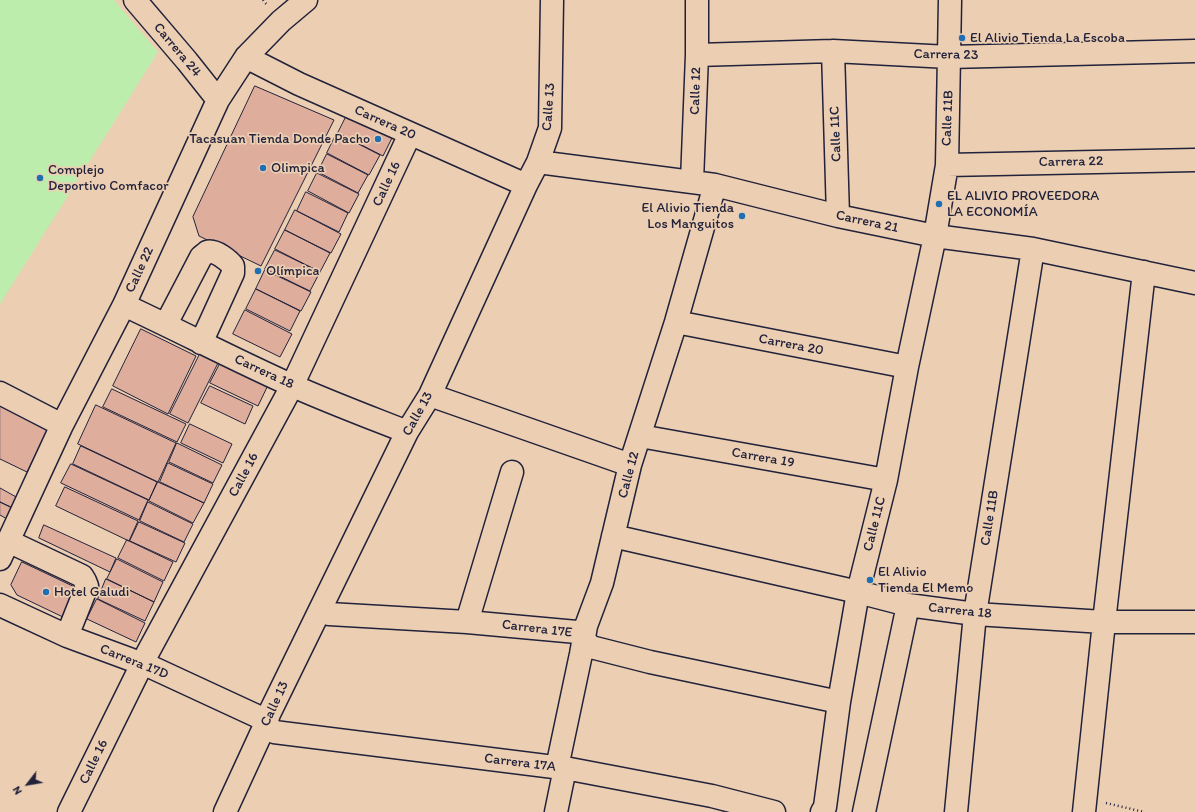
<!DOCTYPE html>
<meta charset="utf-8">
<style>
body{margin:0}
#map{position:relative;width:1195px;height:812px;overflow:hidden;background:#eccfb3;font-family:Itim,sans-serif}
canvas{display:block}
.north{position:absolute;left:8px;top:764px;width:40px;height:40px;-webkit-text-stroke:3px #eccfb3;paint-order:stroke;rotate:239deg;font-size:11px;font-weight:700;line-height:16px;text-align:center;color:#22223b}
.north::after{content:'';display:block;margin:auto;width:14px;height:18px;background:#22223b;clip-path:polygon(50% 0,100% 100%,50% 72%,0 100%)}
</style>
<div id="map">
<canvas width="1195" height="812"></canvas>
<div class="north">N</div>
</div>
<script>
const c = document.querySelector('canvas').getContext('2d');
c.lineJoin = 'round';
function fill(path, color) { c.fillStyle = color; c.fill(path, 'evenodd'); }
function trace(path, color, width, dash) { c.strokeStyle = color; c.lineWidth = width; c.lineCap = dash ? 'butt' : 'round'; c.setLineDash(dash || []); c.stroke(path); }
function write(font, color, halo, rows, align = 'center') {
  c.font = font + ' Itim,sans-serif'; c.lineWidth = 3.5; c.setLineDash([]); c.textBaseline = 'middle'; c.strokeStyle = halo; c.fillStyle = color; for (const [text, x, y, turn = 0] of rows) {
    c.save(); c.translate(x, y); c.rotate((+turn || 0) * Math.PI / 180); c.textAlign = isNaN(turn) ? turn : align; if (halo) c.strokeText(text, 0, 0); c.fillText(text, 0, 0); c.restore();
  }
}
const green = new Path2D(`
 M0 0H114L158 52 0 304Z`);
const building = new Path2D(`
 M255 86 334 120 261 266 199 236 193 217Z
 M350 109 395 132 383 156 338 133Z
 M337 133 380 155 369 175 327 153Z
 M327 154 368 175 358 193 318 172Z
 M317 173 359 194 349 213 308 191Z
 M306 192 348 213 339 232 297 211Z
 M295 210 341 234 331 253 285 230Z
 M285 230 330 253 320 272 275 249Z
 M275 250 320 272 310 291 265 269Z
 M265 270 311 292 301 311 256 289Z
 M256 289 300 311 290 331 246 309Z
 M245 310 292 334 280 357 233 334Z
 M141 329 196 356 168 414 113 386Z
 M200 354 218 363 188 423 170 414Z
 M222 360 269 383 258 406 210 383Z
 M210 386 253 406 245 424 201 403Z
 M112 389 186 424 177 442 103 407Z
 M0 403 49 428 27 472 0 459Z
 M96 405 176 443 158 482 78 444Z
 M190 424 232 444 223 463 181 443Z
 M177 443 222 465 213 483 169 462Z
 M81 446 157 482 149 500 73 464Z
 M168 463 213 484 204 503 160 482Z
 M71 464 148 500 139 520 61 483Z
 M158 482 204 503 193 523 149 501Z
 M65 487 138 521 129 541 56 506Z
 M0 488 18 498 13 508 0 502Z
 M0 502 12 508 7 519 0 515Z
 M148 502 193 524 184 542 140 521Z
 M139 522 185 543 176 562 130 541Z
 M44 525 116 558 110 572 39 538Z
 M127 540 173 562 164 581 118 558Z
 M117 559 163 582 154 602 107 579Z
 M22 562 79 589 65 618 17 595 11 585Z
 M106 579 154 602 145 621 98 599Z
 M97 599 145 623 136 642 87 619Z`);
const path = new Path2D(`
 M263 0 267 5
 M1106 803 1144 812`);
const minor = new Path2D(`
 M135 0 187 61 218 100
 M833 51 838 216
 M697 55 833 51 949 57 1195 51
 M246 57 299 84 526 185
 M538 162 715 185 838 216 935 236 1033 249 1195 283
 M947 165 1195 160
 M692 181 697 55V0
 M124 305C180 331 235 360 291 385 329 402 369 417 407 432
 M676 322 907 367
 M166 324 201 257C202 256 206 253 207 252 215 249 229 261 233 266V273L201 343
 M0 393 62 425
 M430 395 630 465
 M640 436 886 480
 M613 536 858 592 908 605 975 614 1104 622H1195
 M8 541 82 576 85 581 87 586 67 636
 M0 559 62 425 124 305 218 100 246 57 281 21 306 0
 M0 605 67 636 151 667 259 717 274 732 570 769 712 796 774 812
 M320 610 329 614 467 622 577 632 591 647 650 662 839 702
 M467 622 512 472
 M69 812 147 654 292 386 410 134
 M225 812 266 723 269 714 407 432 430 395 526 185 538 162 550 128 552 0
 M556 812 563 778 559 758 581 654 586 626 602 583 630 465 676 322 715 185
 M822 812 825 807 839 702 858 592 886 480 907 367 935 236 947 165 950 0
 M864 812 908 605
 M956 812 975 614 1033 249
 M1084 812 1104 622 1144 272`);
const markers = [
 [962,38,4,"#1f6fb2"],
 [378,139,4,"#1f6fb2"],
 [263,168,4,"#1f6fb2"],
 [40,178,4,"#1f6fb2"],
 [939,204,4,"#1f6fb2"],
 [742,216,4,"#1f6fb2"],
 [258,271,4,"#1f6fb2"],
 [870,580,4,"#1f6fb2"],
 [46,592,4,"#1f6fb2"]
];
const poiNames = [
 ["El Alivio Tienda La Escoba",970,38],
 ["Tacasuan Tienda Donde Pacho",370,139,"right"],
 ["Olimpica",271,168],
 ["Complejo",48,170],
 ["Deportivo Comfacor",48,186],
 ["EL ALIVIO PROVEEDORA",947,196],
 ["LA ECONOMÍA",947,212],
 ["El Alivio Tienda",734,208,"right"],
 ["Los Manguitos",734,224,"right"],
 ["Olímpica",266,271],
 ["El Alivio",878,572],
 ["Tienda El Memo",878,588],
 ["Hotel Galudi",54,592]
];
const streetNames = [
 ["Carrera 24",177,50,50],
 ["Carrera 23",946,55,1],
 ["Calle 12",696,91,-88],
 ["Calle 13",549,107,-86],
 ["Calle 11B",948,118,-88],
 ["Carrera 20",385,123,24],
 ["Calle 11C",836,134,-92],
 ["Carrera 22",1071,162,-1],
 ["Calle 16",387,184,-65],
 ["Carrera 21",867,222,12],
 ["Calle 22",140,270,-65],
 ["Carrera 20",791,345,11],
 ["Carrera 18",264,372,25],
 ["Calle 13",418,414,-61],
 ["Carrera 19",763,458,10],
 ["Calle 16",244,475,-62],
 ["Calle 12",629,475,-75],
 ["Calle 11B",990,518,-81],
 ["Calle 11C",875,524,-76],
 ["Carrera 18",960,611,6],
 ["Carrera 17E",537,629,7],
 ["Carrera 17D",134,662,22],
 ["Calle 13",275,704,-65],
 ["Calle 16",94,762,-64],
 ["Carrera 17A",520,763,7]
];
fill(green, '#bdedac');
fill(building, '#dfad9c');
trace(building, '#22223b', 1);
trace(minor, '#22223b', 25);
trace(path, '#22223b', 2.5, [1, 3]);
trace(minor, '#eccfb3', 22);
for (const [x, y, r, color] of markers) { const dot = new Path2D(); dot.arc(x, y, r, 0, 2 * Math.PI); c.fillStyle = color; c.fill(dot); trace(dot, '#eccfb3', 1.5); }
write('14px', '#22223b', '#eccfb3', poiNames, 'left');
write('14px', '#22223b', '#eccfb3', streetNames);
</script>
